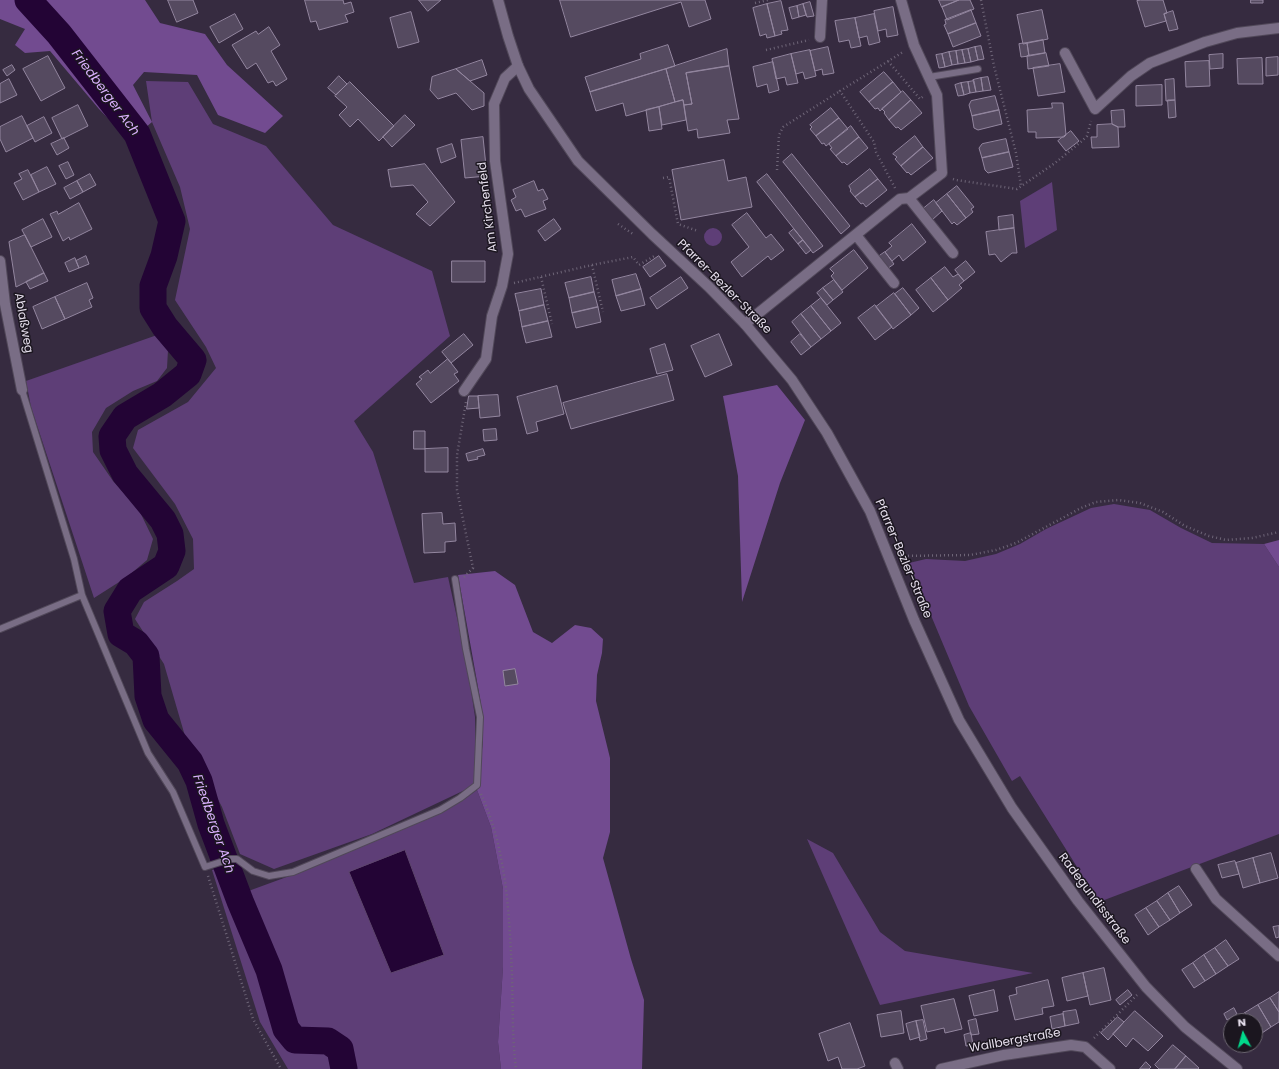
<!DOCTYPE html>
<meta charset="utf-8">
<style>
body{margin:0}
#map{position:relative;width:1279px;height:1069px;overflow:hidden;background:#362b40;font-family:Poppins,sans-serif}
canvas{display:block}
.north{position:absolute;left:1223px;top:1013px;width:40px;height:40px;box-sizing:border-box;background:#1b161f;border:1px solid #6c6671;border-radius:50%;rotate:354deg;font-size:11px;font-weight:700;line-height:16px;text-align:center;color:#e5deec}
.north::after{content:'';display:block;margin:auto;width:14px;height:18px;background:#01d98b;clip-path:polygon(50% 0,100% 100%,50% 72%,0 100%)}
</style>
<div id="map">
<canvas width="1279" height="1069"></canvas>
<div class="north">N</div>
</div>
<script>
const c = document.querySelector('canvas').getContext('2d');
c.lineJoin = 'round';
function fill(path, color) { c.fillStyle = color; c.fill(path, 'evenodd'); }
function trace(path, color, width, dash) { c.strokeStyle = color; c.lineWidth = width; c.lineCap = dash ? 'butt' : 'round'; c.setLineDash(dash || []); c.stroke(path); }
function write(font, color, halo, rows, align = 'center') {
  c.font = font + ' Poppins,sans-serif'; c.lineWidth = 3; c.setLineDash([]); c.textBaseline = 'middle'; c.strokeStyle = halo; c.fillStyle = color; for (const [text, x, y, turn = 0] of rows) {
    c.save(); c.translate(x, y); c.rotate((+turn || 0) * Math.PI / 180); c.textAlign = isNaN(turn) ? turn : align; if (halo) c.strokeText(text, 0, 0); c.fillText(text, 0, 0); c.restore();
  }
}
const green = new Path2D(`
 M146 81 188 82 213 124 266 146 333 225 432 271 450 336 354 421 373 452 414 583 448 577 467 663 475 717V783L467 789 372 834 274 869 240 854 222 807 185 736 164 664 135 619 144 602 177 581 194 569 193 539 175 504 133 448 138 430 188 402 216 368 206 347 175 300 190 229 180 187 152 122Z
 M1052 182 1057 230 1025 248 1020 201Z
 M704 237a9 9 0 1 1 18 0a9 9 0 1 1-18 0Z
 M160 334 168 350 167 368 157 381 133 391 106 408 92 432 93 452 113 481 139 510 153 539 147 560 127 577 94 598 31 407 26 381Z
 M1114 504 1150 510 1181 528 1212 543 1264 544 1279 567V834L1099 902 1020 776 1012 781 969 706 909 563 926 559 965 561 996 554 1020 544 1046 529 1091 508Z
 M477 790 491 827 503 889V967L498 1042 501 1069H288L260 1022 212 870 223 867C242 923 264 979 282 1036L300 1031 288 1027 270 956 243 893 303 871 411 825 460 802Z
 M807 839 833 853 880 932 905 951 1033 973 880 1005Z`);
const forest = new Path2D(`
 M0 0H145L160 23 205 34 227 65 283 116 265 133 218 115 197 75 144 72 133 85 152 122 130 141 99 109 50 51 25 53 15 45 25 29 0 19Z
 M777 385 805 420 780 483 742 602 738 476 723 396Z
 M1279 540V567L1264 544Z
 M495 571 515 585 533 632 552 643 575 625 591 628 603 639 602 653 597 675 596 701 610 758V832L603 858 631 959 644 1000 642 1069H501L498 1042 503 967V889L491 827 477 790 483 741 481 704 458 575Z`);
const water = new Path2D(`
 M405 850 444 955 391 973 349 872Z`);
const river = new Path2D(`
 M28 0 59 34 137 134 172 221 164 256 153 286V308L165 327 193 360 188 374 162 395 125 417 112 436 113 450 125 474 163 520 170 534 172 551 166 566 130 590 117 611 121 634 136 643 146 656 148 696 156 720 190 762 199 781 211 824 240 901 269 970 286 1029 295 1040 328 1041 340 1049 344 1069`);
const building = new Path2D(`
 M168 0H193L198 13 177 22Z
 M305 0H343L344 4 351 2 354 12 345 15 348 22 319 30 316 21 311 22Z
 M419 0H441L428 11Z
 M560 0H705L711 19 689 27 681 2 571 37Z
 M939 0H959L942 7Z
 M959 0H970L974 9 947 20 942 7Z
 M1141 0H1163L1167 13 1164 14 1166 21 1145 27 1137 1Z
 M1251 0H1263V3H1251Z
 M781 1 788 30 781 31 782 34 775 36 767 4Z
 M810 2 814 16 807 17 803 4Z
 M767 4 775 36 767 38 766 34 760 36 753 8Z
 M803 4 806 15 799 17 797 6Z
 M797 6 799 17 792 19 789 8Z
 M893 7 898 35 887 37 886 29 878 31 874 11Z
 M971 10 976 23 948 34 944 25 946 24 945 20Z
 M1042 10 1048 39 1023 44 1017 15Z
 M1173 11 1178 29 1169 31 1164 14Z
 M411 12 419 42 398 48 390 18Z
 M235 14 243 29 219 43 210 27Z
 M874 14 880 42 869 45 867 36 859 38 855 18Z
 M855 18 861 46 851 48 849 40 839 42 835 21Z
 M976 23 981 36 953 47 948 34Z
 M269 27 280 45 271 51 287 79 276 86 273 81 268 83 256 63 247 69 232 45 256 31 258 34Z
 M1043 40 1045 53 1029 56 1027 43Z
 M1027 43 1029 56 1021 57 1019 44Z
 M668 45 675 66 590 92 585 77 641 59 640 54Z
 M981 46 984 59 978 60 975 47Z
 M828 47 834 73 823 75 822 69 815 71 810 51Z
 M975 47 978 60 971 62 968 49Z
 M727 49 729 66 686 73 692 104 684 105 683 100 675 102 666 69Z
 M968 49 971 62 965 63 962 50Z
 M810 50 816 76 805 79 803 72 796 74 791 54Z
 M962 50 965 63 958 64 956 51Z
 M956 51 958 64 952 65 949 52Z
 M949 52 952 65 945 67 942 54Z
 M1046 53 1049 66 1028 69 1027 56Z
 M791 54 798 83 787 85 785 77 776 79 772 59Z
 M942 54 945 67 939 68 936 55Z
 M1223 54V68L1210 69 1209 55Z
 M48 56 65 88 41 101 23 69Z
 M1278 57V75L1266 76V58Z
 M1262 58 1263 84H1238L1237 59Z
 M482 60 487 75 470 81 456 69Z
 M1209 61 1210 86 1186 87 1185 62Z
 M773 62 779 90 769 93 767 84 757 87 753 67Z
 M1060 64 1065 92 1038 96 1033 68Z
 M12 65 15 70 7 76 3 70Z
 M729 66 739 119 727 120 730 133 698 138 697 129 688 131 684 105 692 104 686 73Z
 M456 69 484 93V106L472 110 456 93 438 99 430 90 432 77Z
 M666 69 675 102 626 116 623 103 596 111 590 92Z
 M884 72 893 82 869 102 860 92Z
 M339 76 347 84 336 95 328 88Z
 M988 77 991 90 983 91 981 78Z
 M981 78 983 91 976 92 973 80Z
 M9 79 17 95 0 103V84Z
 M1174 79 1175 100 1166 101 1165 80Z
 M974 81 976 92 970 93 968 82Z
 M350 82 394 126 379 141 358 119 350 127 339 115 347 107 335 96Z
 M893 82 901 92 880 111 878 108 875 109 869 102Z
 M968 82 970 93 964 95 961 83Z
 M961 83 964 95 958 96 955 85Z
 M1162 85V105L1136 106V86Z
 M903 91 911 100 889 120 884 113 885 112 882 109Z
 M995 96 999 110 972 116 969 105 971 101Z
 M683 100 686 120 662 125 659 107Z
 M911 100 922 113 901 130 898 127 896 128 889 120Z
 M1168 100H1175L1176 117 1169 118Z
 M1052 103H1063L1066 135 1064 137 1036 138V132H1028L1027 110 1052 108Z
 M78 105 88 126 62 139 52 118Z
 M659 107 662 129 649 131 646 110Z
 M831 108 839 118 816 136 810 129 812 127 810 125Z
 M999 110 1002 124 978 130 974 128 972 116Z
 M1124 110 1125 127H1118L1112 124 1111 111Z
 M405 115 415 125 392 147 383 137Z
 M22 116 33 138 6 152 0 139V127Z
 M44 117 52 133 35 142 27 126Z
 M839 118 848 129 826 146 824 143 822 144 816 136Z
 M1112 124 1118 127 1119 147 1092 148 1091 137H1097V125Z
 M851 126 859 137 836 156 830 149 832 148 829 144Z
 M1071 131 1079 141 1066 151 1058 141Z
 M915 136 923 147 901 166 895 159 897 157 893 154Z
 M483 137 487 176 465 178 461 140Z
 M859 137 868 148 847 165 844 162 842 163 836 156Z
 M64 138 69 148 57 155 51 144Z
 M1006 139 1009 152 982 158 979 148 982 144Z
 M452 144 456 157 441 163 437 149Z
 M923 147 933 158 911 175 908 172 907 173 901 166Z
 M1009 152 1013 167 988 173 985 170 982 158Z
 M792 154 850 226 841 234 783 162Z
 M724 160 728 181 746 177 752 207 681 220 672 170Z
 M68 162 74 175 66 179 59 166Z
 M425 164 455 202 430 226 416 214 428 202 413 185 391 187 388 170Z
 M47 167 56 184 39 192 31 175Z
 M870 169 878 179 855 197 850 191 851 190 849 186Z
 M28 170 39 192 23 200 14 183 22 179 19 174Z
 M90 174 96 185 83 192 77 181Z
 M767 174 823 246 813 253 757 182Z
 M878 179 887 190 866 207 863 203 861 204 855 197Z
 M77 181 83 192 70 199 64 188Z
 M534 181 538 191 543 189 548 199 543 201 546 209 525 217 521 209 516 211 511 200 516 197 513 190Z
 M957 186 974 207 971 209 973 212 966 218 947 194Z
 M947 194 966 218 957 225 954 222 952 224 936 203Z
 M934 200 942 211 932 220 923 209Z
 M79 203 92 229 70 240 69 237 63 241 50 214 57 211 58 214Z
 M747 213 766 238 771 234 784 250 771 260 768 256 742 277 731 262 749 247 732 225Z
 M1013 215 1014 228 999 230 998 217Z
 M43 219 52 237 31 247 22 230Z
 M554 219 561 229 545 241 538 231Z
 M912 224 926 242 903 261 899 255 892 261 885 252 892 246 889 243Z
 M1014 228 1017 253H1012L1001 262 995 254 989 255 986 232Z
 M794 229 803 240 798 244 789 233Z
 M25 235 44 273 16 287 9 242Z
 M803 240 811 250 806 254 798 244Z
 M854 250 868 268 842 290 831 276 834 273 830 269Z
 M885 252 894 264 887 269 878 257Z
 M86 256 89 264 79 268 76 261Z
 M659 256 666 266 650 277 643 267Z
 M75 258 79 268 69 272 65 263Z
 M452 261H485V282H452Z
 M966 261 975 272 964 281 955 270Z
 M945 267 953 277 958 274 964 281 959 285 962 288 948 300 931 278Z
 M44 273 48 281 30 289 26 282Z
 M636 274 641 289 616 296 612 280Z
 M591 277 594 292 569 298 565 283Z
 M681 277 688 288 657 309 650 298Z
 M931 278 948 300 933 312 916 290Z
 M834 280 843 292 833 300 823 288Z
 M87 283 93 298 89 300 92 307 65 319 55 297Z
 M823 288 833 300 827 305 817 293Z
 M903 288 919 308 911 315 895 294Z
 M541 289 544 305 519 311 515 294Z
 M641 289 645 305 621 311 616 296Z
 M594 292 598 307 572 313 569 298Z
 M894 293 911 315 893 329 876 307Z
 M55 297 65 319 42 329 33 307Z
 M821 298 841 323 831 331 811 306Z
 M544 305 548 321 522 327 519 311Z
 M875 305 892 327 875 340 858 318Z
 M811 306 831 331 821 339 801 314Z
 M598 307 601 322 576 328 572 313Z
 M801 314 821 339 811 347 792 322Z
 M548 321 552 337 526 343 522 327Z
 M464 334 473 345 451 363 442 352Z
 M719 334 732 365 705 377 691 346Z
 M800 334 811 347 801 355 791 342Z
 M665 344 673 370 657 374 650 349Z
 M448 359 458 372 454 374 459 381 431 403 416 384 422 379 419 377 428 370 430 373Z
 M667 374 674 400 571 429 563 403Z
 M557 386 564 414 536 422 538 431 527 434 517 397Z
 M498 395 500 416 480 418 478 396Z
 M469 396H478L479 408 467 409Z
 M496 429 497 440 484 441 483 430Z
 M414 431H425V449H414Z
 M448 448V472H425V449Z
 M483 449 485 455 477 457 478 459 468 461 466 454Z
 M442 513 443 524 455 523 456 541 445 542V552L424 553 422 514Z
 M515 669 518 684 505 686 503 671Z
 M1271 853 1278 878 1260 883 1253 858Z
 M1253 858 1260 883 1243 888 1236 863Z
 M1235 861 1239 874 1222 878 1218 865Z
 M1179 886 1192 905 1180 913 1168 893Z
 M1168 893 1180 913 1170 920 1157 901Z
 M1157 901 1170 920 1159 927 1146 908Z
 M1146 908 1159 927 1148 935 1135 915Z
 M1279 926V937L1276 938 1273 927Z
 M1226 940 1239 959 1228 966 1215 948Z
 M1215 948 1228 966 1216 974 1204 955Z
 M1204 955 1216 974 1205 981 1193 963Z
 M1193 963 1205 981 1194 988 1182 970Z
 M1104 968 1111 1000 1090 1005 1083 973Z
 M1083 973 1088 996 1067 1001 1062 978Z
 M1048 980 1054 1006 1042 1008 1043 1014 1015 1020 1009 996 1017 994 1016 988Z
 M994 990 998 1011 974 1016 969 996Z
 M1128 990 1132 995 1120 1005 1116 1000Z
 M1279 992V1012L1270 998Z
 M1270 998 1279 1012V1022L1271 1027 1258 1005Z
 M954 999 962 1029 945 1033 944 1028 927 1032 921 1006Z
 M1258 1005 1271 1027 1259 1035 1255 1028V1021H1251L1245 1013Z
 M1234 1008 1237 1014 1227 1020 1224 1014Z
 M1076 1010 1079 1023 1065 1026 1063 1012Z
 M901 1011 904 1033 881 1037 877 1015Z
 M1135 1011 1163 1036 1148 1051 1133 1038 1126 1047 1113 1034Z
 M1245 1013 1251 1021H1233Z
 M1063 1014 1065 1026 1052 1029 1050 1017Z
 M1118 1017 1124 1022 1108 1040 1101 1033Z
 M976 1019 979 1034 971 1035 968 1021Z
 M923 1020 927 1039 920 1041 916 1021Z
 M916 1021 920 1037 910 1040 906 1024Z
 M850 1023 865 1066 857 1069H842L838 1057 828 1061 819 1034Z
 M971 1033 973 1045 966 1046 964 1035Z
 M1173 1045 1186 1056 1175 1069H1159L1155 1065Z
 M1186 1056 1199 1068 1198 1069H1175Z
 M1146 1062 1151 1067 1149 1069H1140Z`);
const path = new Path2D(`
 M981 0 994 66 1016 153 1021 186
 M755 3 768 0
 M766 50 809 40
 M888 61 920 99 925 95
 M777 170 779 135 783 127 840 91
 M663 178 669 177 678 224 698 231
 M953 179 956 180 1017 189 1055 163 1082 141 1087 136 1091 121
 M895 188 876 152 874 142 840 91 903 52
 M618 224 633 234
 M592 265 603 312
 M541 277 552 324
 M514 283 592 265 633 257 639 265 656 255
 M900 556 970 555 996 550 1016 543 1081 508 1096 502 1118 500 1140 503 1163 512 1185 526 1209 536 1226 540 1252 538 1279 532
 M464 577 473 568 457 490V455L466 402
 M481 794C507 851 509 913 512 975 513 1006 512 1038 516 1069
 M208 876 253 1019 281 1069
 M1094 1038 1137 995`);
const lane = new Path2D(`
 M929 77 978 69
 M22 390 74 559 82 595 148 753 173 792 205 867 230 859H237L253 871 269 876 293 872 440 810 460 798 477 785 480 717 466 649 455 579
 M0 629 82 595`);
const street = new Path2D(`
 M820 37 822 0
 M1065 53 1095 109 1131 76 1150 63 1205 42 1237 33 1279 28
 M909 198 953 253
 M856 235 894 283
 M0 261 5 304 22 390
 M745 324 900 199 909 198 942 173 937 95 914 45 901 0
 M464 391 486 359 492 316 502 286 508 254 495 161 494 104 505 78 518 66
 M1196 869 1216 899 1279 956
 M895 1063 898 1069
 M941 1069 1004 1055 1071 1045 1085 1047 1110 1069`);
const secondary = new Path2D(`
 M498 0 508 36 518 66 529 89 578 161 652 234 709 287 745 324 792 380 827 433 870 511 914 620 959 720 1012 808 1078 901 1146 987 1185 1027 1237 1069`);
const streetNames = [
 ["Am Kirchenfeld",488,207,-97],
 ["Pfarrer-Bezler-Straße",724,287,45],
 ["Ablaßweg",23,323,80],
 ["Pfarrer-Bezler-Straße",903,559,67],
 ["Radegundisstraße",1094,899,53],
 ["Wallbergstraße",1015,1041,-10]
];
const waterNames = [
 ["Friedberger Ach",105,93,53],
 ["Friedberger Ach",213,824,71]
];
fill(green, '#5e3e77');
fill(forest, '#724b90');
fill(water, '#230435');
trace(water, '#5d456c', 1);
trace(river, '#230435', 27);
fill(building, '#554a60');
trace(building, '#93869f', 1);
trace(lane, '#514859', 8);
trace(street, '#514859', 12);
trace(secondary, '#514859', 12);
trace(path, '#6e6577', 2.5, [1, 3]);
trace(lane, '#796d85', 6);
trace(street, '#796d85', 10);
trace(secondary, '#796d85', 10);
write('12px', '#e5deec', '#1b161f', streetNames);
write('italic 13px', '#dab0fe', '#1b161f', waterNames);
</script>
